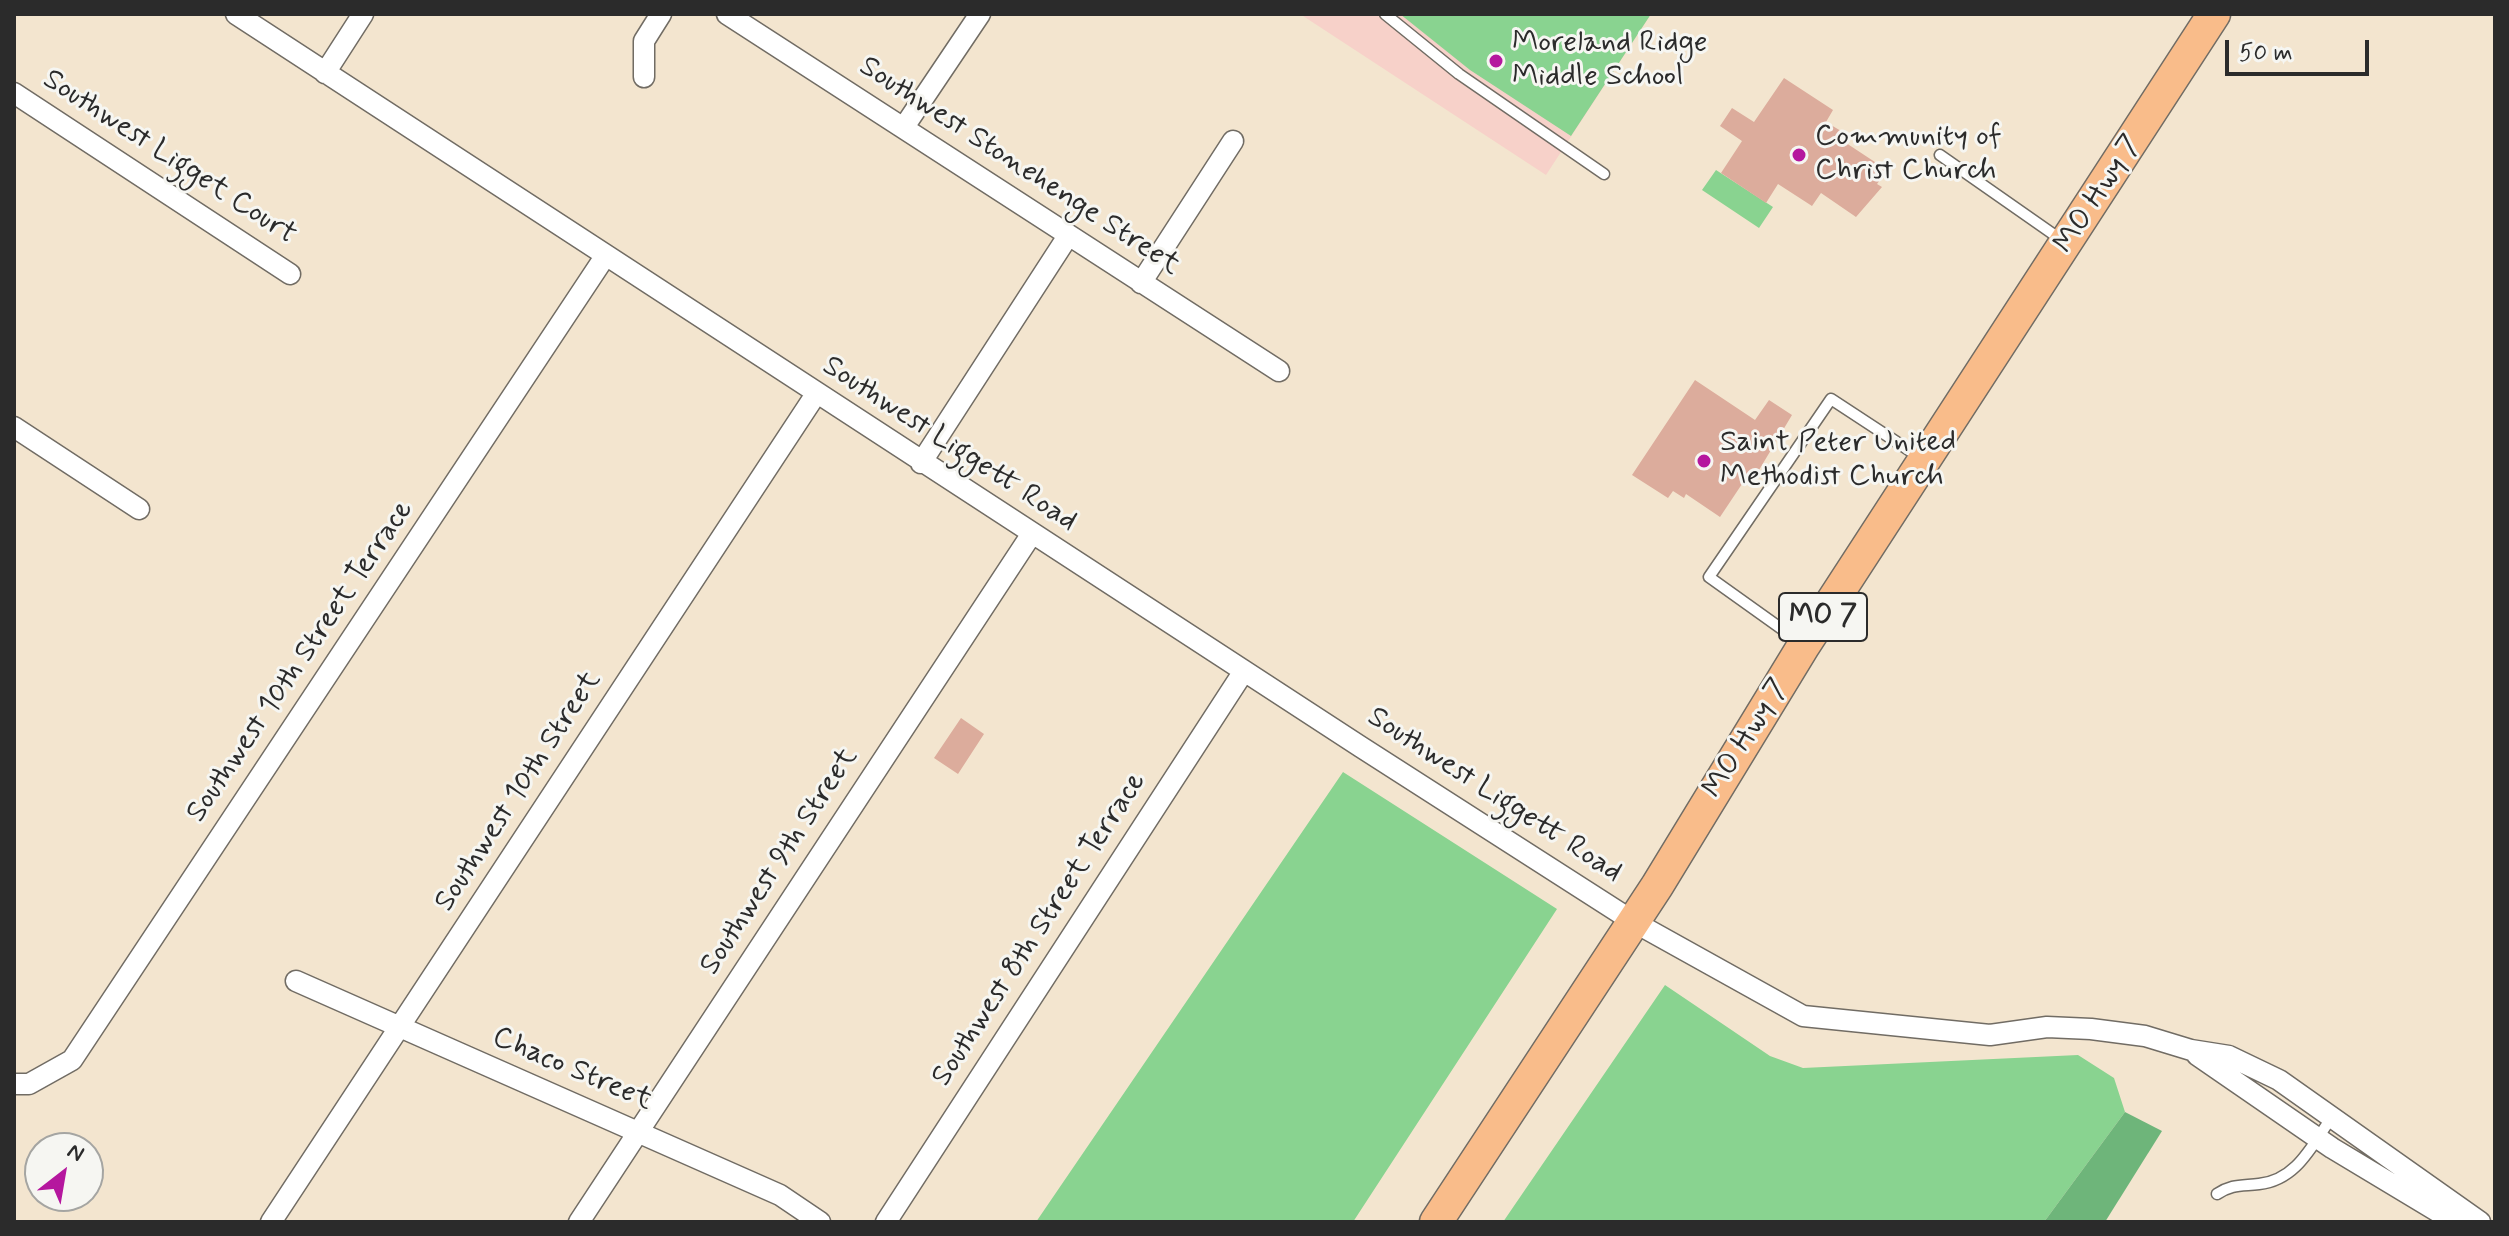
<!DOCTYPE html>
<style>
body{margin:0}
#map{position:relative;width:2509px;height:1236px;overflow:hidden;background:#f3e5cf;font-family:Mynerve,sans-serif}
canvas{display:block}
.frame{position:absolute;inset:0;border:16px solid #2b2b2b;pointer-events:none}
.north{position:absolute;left:24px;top:1132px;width:80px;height:80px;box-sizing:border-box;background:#f6f6f2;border:2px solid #a5a5a2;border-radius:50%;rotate:31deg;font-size:22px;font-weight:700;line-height:32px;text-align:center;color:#2b2b2b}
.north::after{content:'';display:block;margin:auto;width:28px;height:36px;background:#b5179e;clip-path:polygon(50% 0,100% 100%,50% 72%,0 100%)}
.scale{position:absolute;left:2225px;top:40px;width:144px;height:36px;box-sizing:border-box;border:4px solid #2b2b2b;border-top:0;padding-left:10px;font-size:24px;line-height:28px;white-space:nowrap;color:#2b2b2b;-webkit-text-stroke:6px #f6f6f2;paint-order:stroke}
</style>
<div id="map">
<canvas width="2509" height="1236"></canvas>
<div class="frame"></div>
<div class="north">N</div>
<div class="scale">50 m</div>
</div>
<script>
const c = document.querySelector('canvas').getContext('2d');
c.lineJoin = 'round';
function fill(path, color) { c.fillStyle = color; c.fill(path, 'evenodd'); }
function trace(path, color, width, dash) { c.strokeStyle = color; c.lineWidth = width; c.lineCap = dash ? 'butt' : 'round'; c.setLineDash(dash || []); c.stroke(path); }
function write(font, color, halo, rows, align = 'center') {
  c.font = font + ' Mynerve,sans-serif'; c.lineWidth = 6; c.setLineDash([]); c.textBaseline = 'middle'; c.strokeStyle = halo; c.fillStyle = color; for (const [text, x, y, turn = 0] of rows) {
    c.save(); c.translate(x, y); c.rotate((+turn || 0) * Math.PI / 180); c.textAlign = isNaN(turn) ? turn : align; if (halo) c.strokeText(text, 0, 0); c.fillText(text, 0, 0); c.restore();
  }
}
const built = new Path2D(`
 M1300 14H1651L1546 175Z`);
const green = new Path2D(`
 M1400 14H1651L1571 136 1470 70Z
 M1716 170 1773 207 1759 228 1702 190Z
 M1343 772 1557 909 1353 1222H1036Z
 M1665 985 1770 1056 1803 1068 2078 1055 2114 1078 2125 1112 2044 1222H1503Z`);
const forest = new Path2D(`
 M2125 1112 2162 1131 2105 1222H2044Z`);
const building = new Path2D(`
 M1784 78 1833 110 1826 122 1841 131 1837 137 1887 170 1877 184 1882 187 1856 217 1821 193 1812 206 1778 184 1766 203 1721 173 1742 141 1720 126 1732 108 1754 122Z
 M1695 380 1755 420 1769 400 1792 415 1750 485 1744 481 1720 517 1686 494 1684 498 1673 491 1668 498 1632 475Z
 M961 718 984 734 958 774 934 758Z`);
const lane = new Path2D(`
 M1385 14 1459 74 1604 174
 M1940 155 2063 241
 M1800 642 1709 577 1831 399 1921 458
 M2217 1194C2232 1184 2241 1186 2259 1184 2297 1180 2312 1145 2332 1117`);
const street = new Path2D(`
 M236 14 1361 747 1634 922 1803 1016 1990 1035 2047 1027 2091 1029 2145 1036 2191 1050 2229 1056 2279 1080 2480 1222
 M727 14 1279 371
 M325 73 363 14
 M644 77V41L661 14
 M14 93 290 274
 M904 127 980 14
 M1141 283 1233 141
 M14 427 139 509
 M921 463 1068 236
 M296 981 780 1195 820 1222
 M2197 1055 2332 1148 2455 1222
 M14 1084H29L72 1060 606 255
 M271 1222 816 394
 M579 1222 1031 535
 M886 1222 1244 671`);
const primary = new Path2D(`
 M1436 1222 1657 886 1804 645 2214 14`);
const markers = [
 [1496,61,8,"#b5179e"],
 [1799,155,8,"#b5179e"],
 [1704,461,8,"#b5179e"]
];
const shields = [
 [1823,617,88]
];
const shieldNames = [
 ["MO 7",1823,617]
];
const poiNames = [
 ["Moreland Ridge",1512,44],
 ["Middle School",1512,78],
 ["Community of",1815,138],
 ["Christ Church",1815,172],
 ["Saint Peter United",1720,444],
 ["Methodist Church",1720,478]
];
const streetNames = [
 ["Southwest Ligget Court",169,158,33],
 ["Southwest Stonehenge Street",1019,167,33],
 ["MO Hwy 7",2099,195,-57],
 ["Southwest Liggett Road",949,445,33],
 ["Southwest 10th Street Terrace",301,662,-56],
 ["MO Hwy 7",1747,739,-58],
 ["Southwest 10th Street",519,792,-57],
 ["Southwest Liggett Road",1494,796,33],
 ["Southwest 9th Street",780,862,-57],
 ["Southwest 8th Street Terrace",1040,930,-57],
 ["Chaco Street",572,1070,23]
];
fill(built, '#f7d1c9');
fill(green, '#89d390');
fill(forest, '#6eb57a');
fill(building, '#dcac9c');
trace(lane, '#716c64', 13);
trace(street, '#716c64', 23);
trace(primary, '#716c64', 35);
trace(lane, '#fff', 10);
trace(street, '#fff', 20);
trace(primary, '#f9bc8a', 32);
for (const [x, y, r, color] of markers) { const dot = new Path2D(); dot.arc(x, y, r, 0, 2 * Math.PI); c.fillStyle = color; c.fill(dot); trace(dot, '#f6f6f2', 3); }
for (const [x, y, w] of shields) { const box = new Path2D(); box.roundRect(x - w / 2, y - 24, w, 48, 6); c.fillStyle = '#f6f6f2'; c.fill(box); trace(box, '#2b2b2b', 2); }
write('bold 28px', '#2b2b2b', null, shieldNames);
write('30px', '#2b2b2b', '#f6f6f2', poiNames, 'left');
write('30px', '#2b2b2b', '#f6f6f2', streetNames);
</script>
